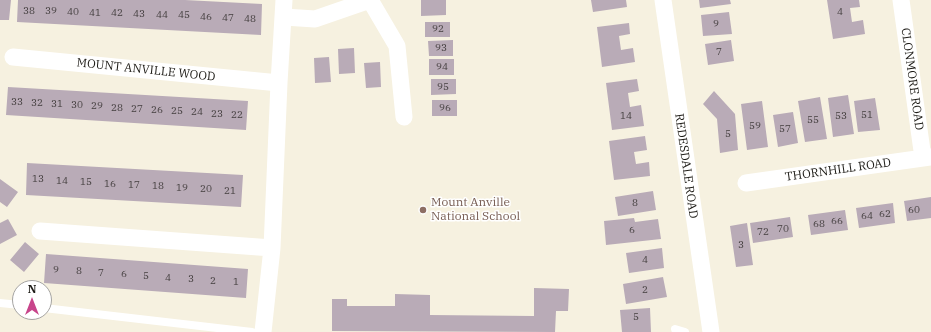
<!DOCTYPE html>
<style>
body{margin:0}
#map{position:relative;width:931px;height:332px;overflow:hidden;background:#f6f1e0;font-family:"IBM Plex Serif",serif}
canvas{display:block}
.north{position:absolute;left:12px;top:280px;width:40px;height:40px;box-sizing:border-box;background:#fff;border:1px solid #a4a3a1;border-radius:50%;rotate:0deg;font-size:11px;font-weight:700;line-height:16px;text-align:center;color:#1c1a15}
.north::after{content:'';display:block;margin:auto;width:14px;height:18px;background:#c8458b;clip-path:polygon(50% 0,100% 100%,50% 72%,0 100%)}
</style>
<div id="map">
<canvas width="931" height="332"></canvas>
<div class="north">N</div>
</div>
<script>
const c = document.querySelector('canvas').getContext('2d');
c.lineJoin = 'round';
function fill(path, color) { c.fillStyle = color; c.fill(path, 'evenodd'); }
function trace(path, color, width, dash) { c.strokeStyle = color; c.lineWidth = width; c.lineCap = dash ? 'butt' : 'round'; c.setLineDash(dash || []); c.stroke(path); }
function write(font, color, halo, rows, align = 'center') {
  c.font = font + ' "IBM Plex Serif",serif'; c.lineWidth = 3; c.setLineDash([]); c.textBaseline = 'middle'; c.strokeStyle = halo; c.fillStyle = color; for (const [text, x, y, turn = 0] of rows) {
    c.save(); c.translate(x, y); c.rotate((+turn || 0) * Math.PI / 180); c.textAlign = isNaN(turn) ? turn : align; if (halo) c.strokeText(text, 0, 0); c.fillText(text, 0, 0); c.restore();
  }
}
const building = new Path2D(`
 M0 0H11L9 20H0Z
 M18 0H185L262 4 261 35 17 22Z
 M421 0H446V15L421 16Z
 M591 0H626L627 7 593 12Z
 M699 0H730L731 4 700 8Z
 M827 0H859L860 7 850 8 852 22 863 20 865 34 833 39Z
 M729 12 732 34 703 36 701 15Z
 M425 22H450V37H425Z
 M629 23 630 34 619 36 621 50 633 48 635 62 602 67 597 27Z
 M453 40V56H429L428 41Z
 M731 40 734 61 708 65 705 44Z
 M354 48 355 73 339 74 338 49Z
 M329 57 331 82 315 83 314 58Z
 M429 59H454V75H429Z
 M380 62 381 87 366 88 364 63Z
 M431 79H456V94L431 95Z
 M637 79 639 91 628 93 630 107 641 105 644 126 612 130 606 83Z
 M8 87 248 101 246 130 6 115Z
 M714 91 735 114 738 150 720 153 717 119 703 104Z
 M848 95 854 134 833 137 828 98Z
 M820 97 827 139 805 142 798 101Z
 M875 98 880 130 858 132 854 101Z
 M432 100H457V116H432Z
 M762 101 768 147 747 150 741 104Z
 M793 112 798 143 778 147 773 115Z
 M645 136 647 150 634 152 636 164 649 162 650 176 614 180 609 141Z
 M27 163 243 175 241 207 26 195Z
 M0 179 18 192 7 207 0 202Z
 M653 191 656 210 618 216 615 197Z
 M931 197V218L907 221 904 201Z
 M893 203 895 223 859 228 856 208Z
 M845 210 848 230 811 235 808 215Z
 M790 217 793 237 753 243 750 223Z
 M634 218 635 222 658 219 661 239 606 245 604 221Z
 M8 219 17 235 0 244V223Z
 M747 223 753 265 736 267 730 226Z
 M25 242 39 254 24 272 10 260Z
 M662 248 664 268 629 273 626 253Z
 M46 254 248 269 246 298 44 283Z
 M663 277 667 297 626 304 623 284Z
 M534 288 569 289 568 311H556L555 332 332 331V299H347V306H395V294L430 295V315L534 316Z
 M650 308 651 332H622L620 310Z`);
const service = new Path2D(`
 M0 303 20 305
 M44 308 252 332
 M676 332 675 329 685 332`);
const minor = new Path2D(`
 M370 0 397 46 404 117
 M663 0 711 332
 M901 0 923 158
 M284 17 315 19 370 0
 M13 57 279 83
 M746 183 931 157
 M40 231 272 248
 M263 332 272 248 279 83 284 0`);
const markers = [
 [423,210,4,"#8d6e63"]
];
const numberNames = [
 ["38",29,11],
 ["39",51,11],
 ["40",73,12],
 ["4",840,12],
 ["41",95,13],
 ["42",117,13],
 ["43",139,14],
 ["44",162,15],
 ["45",184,15],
 ["46",206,17],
 ["47",228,18],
 ["48",250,19],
 ["9",716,24],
 ["92",438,29],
 ["93",441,48],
 ["7",719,52],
 ["94",442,67],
 ["95",443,87],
 ["33",17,102],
 ["32",37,103],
 ["31",57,104],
 ["30",77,105],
 ["29",97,106],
 ["28",117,108],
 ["96",445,108],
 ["27",137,109],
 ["26",157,110],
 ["25",177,111],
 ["24",197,112],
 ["23",217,114],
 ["22",237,115],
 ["51",867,115],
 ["14",626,116],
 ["53",841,116],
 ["55",813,120],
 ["59",755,126],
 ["57",785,129],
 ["5",728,134],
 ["13",38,179],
 ["14",62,181],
 ["15",86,182],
 ["16",110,184],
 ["17",134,185],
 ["18",158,186],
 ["19",182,188],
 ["20",206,189],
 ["21",230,191],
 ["8",635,203],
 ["60",914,210],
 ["62",885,214],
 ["64",867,216],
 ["66",837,221],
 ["68",819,224],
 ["70",783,229],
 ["6",632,230],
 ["72",763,232],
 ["3",741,245],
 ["4",645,260],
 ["9",56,270],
 ["8",79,271],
 ["7",101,273],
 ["6",124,274],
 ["5",146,276],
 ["4",168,278],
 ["3",191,279],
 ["2",213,281],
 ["1",236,282],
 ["2",645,290],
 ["5",636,317]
];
const streetNames = [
 ["MOUNT ANVILLE WOOD",146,70,6],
 ["CLONMORE ROAD",912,79,82],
 ["REDESDALE ROAD",686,166,82],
 ["THORNHILL ROAD",838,170,-8]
];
const educationNames = [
 ["Mount Anville",431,203],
 ["National School",431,217]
];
fill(building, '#b9abb7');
trace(service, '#fff', 8);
trace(minor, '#fff', 17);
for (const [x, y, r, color] of markers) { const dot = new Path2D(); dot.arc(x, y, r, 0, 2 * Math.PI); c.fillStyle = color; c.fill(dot); trace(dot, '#fff', 1.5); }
write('10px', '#433e3e', null, numberNames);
write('12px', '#1c1a15', '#fff', streetNames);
write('12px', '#785e54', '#fff', educationNames, 'left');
</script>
